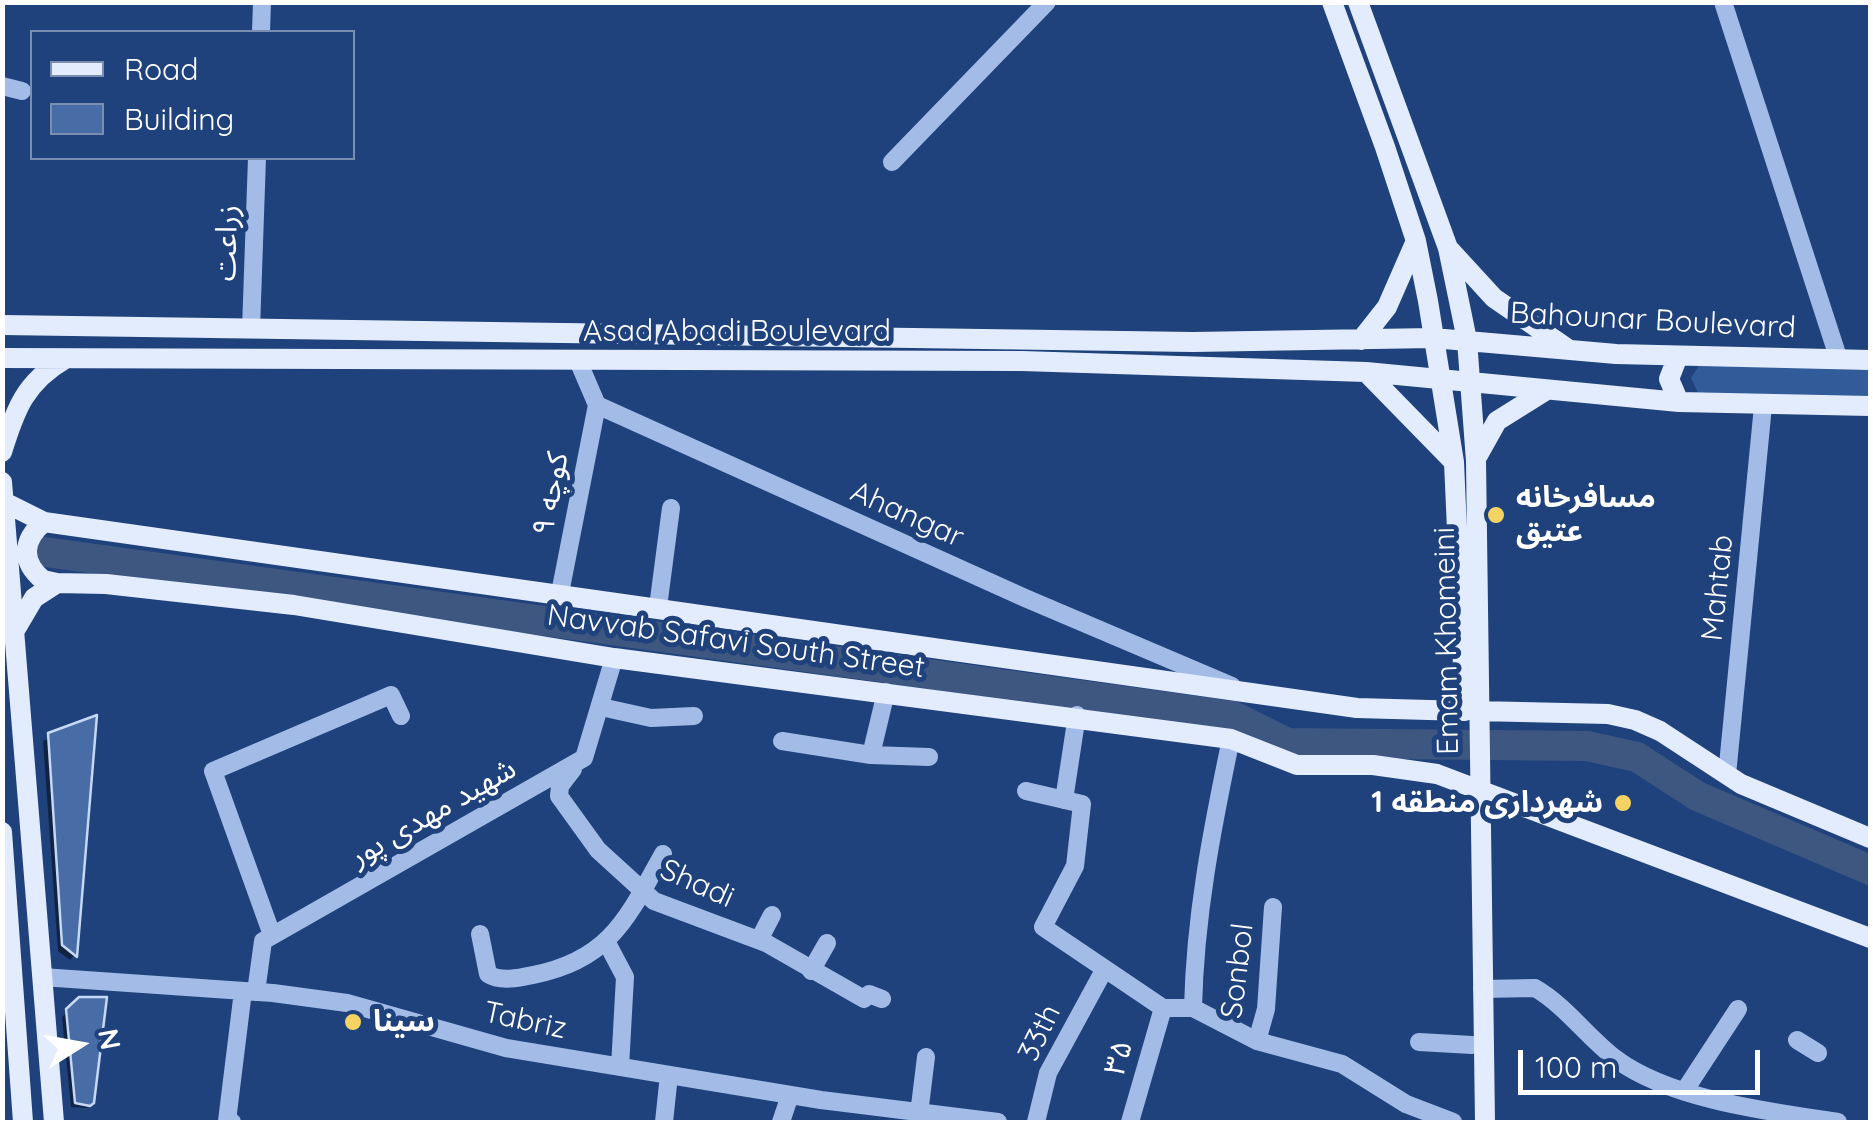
<!DOCTYPE html>
<meta charset="utf-8">
<style>
body{margin:0}
#map{position:relative;width:1873px;height:1125px;overflow:hidden;background:#1f427c;font-family:Quicksand,sans-serif}
canvas{display:block}
.frame{position:absolute;inset:0;border:5px solid #fff;pointer-events:none}
.legend{position:absolute;left:30px;top:30px;width:325px;height:130px;box-sizing:border-box;background:#1f427c;border:2px solid #798eb0;margin:0;padding:12px 18px;list-style:none;font-size:30px;color:#fff}
.legend li{display:flex;align-items:center;gap:20px;height:50px}
.legend b{width:50px;border:2px solid #798eb0}
.north{position:absolute;left:30px;top:995px;width:100px;height:100px;-webkit-text-stroke:8px #1f427c;paint-order:stroke;rotate:79deg;font-size:28px;font-weight:700;line-height:40px;text-align:center;color:#fff}
.north::after{content:'';display:block;margin:auto;width:35px;height:45px;background:#fff;clip-path:polygon(50% 0,100% 100%,50% 72%,0 100%)}
.scale{position:absolute;left:1518px;top:1050px;width:242px;height:45px;box-sizing:border-box;border:5px solid #fff;border-top:0;padding-left:12px;font-size:30px;line-height:35px;white-space:nowrap;color:#fff;-webkit-text-stroke:8px #1f427c;paint-order:stroke}
</style>
<div id="map">
<canvas width="1873" height="1125"></canvas>
<div class="frame"></div>
<ul class="legend">
<li><b style="height:12px;background:#e3ecfd"></b>Road</li>
<li><b style="height:28px;background:#486ca5"></b>Building</li>
</ul>
<div class="north">N</div>
<div class="scale">100 m</div>
</div>
<script>
const c = document.querySelector('canvas').getContext('2d');
c.lineJoin = 'round';
function fill(path, color) { c.fillStyle = color; c.fill(path, 'evenodd'); }
function trace(path, color, width, dash) { c.strokeStyle = color; c.lineWidth = width; c.lineCap = dash ? 'butt' : 'round'; c.setLineDash(dash || []); c.stroke(path); }
function write(font, color, halo, rows, align = 'center') {
  c.font = font + ' Quicksand,"Noto Sans Arabic",sans-serif'; c.lineWidth = 10; c.setLineDash([]); c.textBaseline = 'middle'; c.strokeStyle = halo; c.fillStyle = color; for (const [text, x, y, turn = 0] of rows) {
    c.save(); c.translate(x, y); c.rotate((+turn || 0) * Math.PI / 180); c.textAlign = isNaN(turn) ? turn : align; if (halo) c.strokeText(text, 0, 0); c.fillText(text, 0, 0); c.restore();
  }
}
const green = new Path2D(`
 M1870 360V406L1698 393 1691 378 1700 364Z`);
const shadow = new Path2D(`
 M94 719 74 955 70 960 58 951 43 741Z
 M80 1000 92 1102 87 1108 71 1107 62 1017Z`);
const river = new Path2D(`
 M38 551 1233 716 1287 743 1587 746 1637 757 1697 796 1870 870`);
const building = new Path2D(`
 M97 715 77 957 62 945 48 733Z
 M79 997H107L94 1103 90 1106 75 1103 66 1009Z`);
const minor = new Path2D(`
 M1723 2 1839 360
 M261 32 262 2
 M2 86 22 91
 M892 162 1047 2
 M251 329 257 158
 M579 363 597 405 1025 598 1232 686
 M560 593 597 405
 M658 607 671 508
 M601 707 651 718 694 716
 M1231 739C1212 829 1195 916 1193 1008L1257 1041 1342 1064 1406 1104 1453 1122
 M782 741 871 755 886 692
 M871 755 929 757
 M573 769 560 786 559 796 598 850 654 901 766 943 864 999 869 994 882 999
 M1727 775 1763 406
 M1026 791 1082 804 1075 866 1043 927 1163 1008H1193
 M1064 800 1077 715
 M480 934 488 974C500 982 519 978 533 975 610 960 628 917 663 854
 M272 935 213 771 391 695 401 716
 M759 940 772 915
 M607 943 625 977 620 1067
 M811 971 827 943
 M42 977 273 993 347 1003 506 1048 821 1100 998 1122
 M1482 989 1535 988C1566 1006 1587 1037 1616 1059 1671 1100 1772 1112 1838 1122
 M256 992 263 941 584 758 614 658
 M1797 1040 1818 1053
 M1257 1041 1266 1009 1273 907
 M1419 1042 1472 1045
 M1685 1090 1738 1009
 M232 1122 227 1121 243 991
 M664 1122 669 1075
 M781 1122 790 1095
 M918 1122 926 1057
 M1036 1122 1048 1073 1103 972
 M1130 1122 1163 1008`);
const major = new Path2D(`
 M1332 2 1385 147 1416 241 1428 301 1454 462 1465 711
 M1358 2 1448 248 1467 340 1476 461 1485 1122
 M1449 249 1494 298 1568 349
 M2 325 1193 342 1433 338 1616 354 1870 360
 M1361 340 1387 307 1415 243
 M1678 356 1669 379 1679 402
 M2 358 1022 361 1366 372 1679 402 1870 406
 M1366 372 1452 460
 M2 452C15 410 25 382 65 359
 M1478 455 1497 421 1545 391
 M2 482 54 1122
 M4 502 44 522 1357 708 1465 711
 M44 522C22 540 21 562 43 580L57 583
 M14 632 34 598 57 583 106 584 294 605 614 658 1231 739 1297 765H1373L1437 774 1870 938
 M1478 711 1608 714 1635 720 1660 731 1741 784 1870 838
 M2 832 23 1122`);
const markers = [
 [1496,515,10,"#f4d362"],
 [1623,803,10,"#f4d362"],
 [353,1022,10,"#f4d362"]
];
const streetNames = [
 ["زراعت",227,243,-88],
 ["Bahounar Boulevard",1653,321,3],
 ["Asad Abadi Boulevard",737,332],
 ["کوچه ۹",551,494,-79],
 ["Ahangar",907,515,24],
 ["Mahtab",1718,588,-84],
 ["Emam Khomeini",1447,641,-91],
 ["Navvab Safavi South Street",736,642,8],
 ["شهید مهدی پور",433,813,-30],
 ["Shadi",697,884,24],
 ["Sonbol",1238,971,-83],
 ["Tabriz",525,1021,12],
 ["33th",1040,1033,-64],
 ["۳۵",1119,1058,-74]
];
const poiNames = [
 ["مسافرخانه",1516,498],
 ["عتیق",1516,532],
 ["شهرداری منطقه 1",1603,803,"right"],
 ["سینا",373,1022]
];
fill(green, '#325b9a');
fill(shadow, '#0007');
trace(river, '#3d5781', 30);
fill(building, '#486ca5');
trace(building, '#c5d8f5', 2.5);
trace(minor, '#a2bce7', 18);
trace(major, '#e3ecfd', 20);
for (const [x, y, r, color] of markers) { const dot = new Path2D(); dot.arc(x, y, r, 0, 2 * Math.PI); c.fillStyle = color; c.fill(dot); trace(dot, '#1f427c', 4); }
write('30px', '#fff', '#1f427c', streetNames);
write('bold 30px', '#fff', '#1f427c', poiNames, 'left');
</script>
